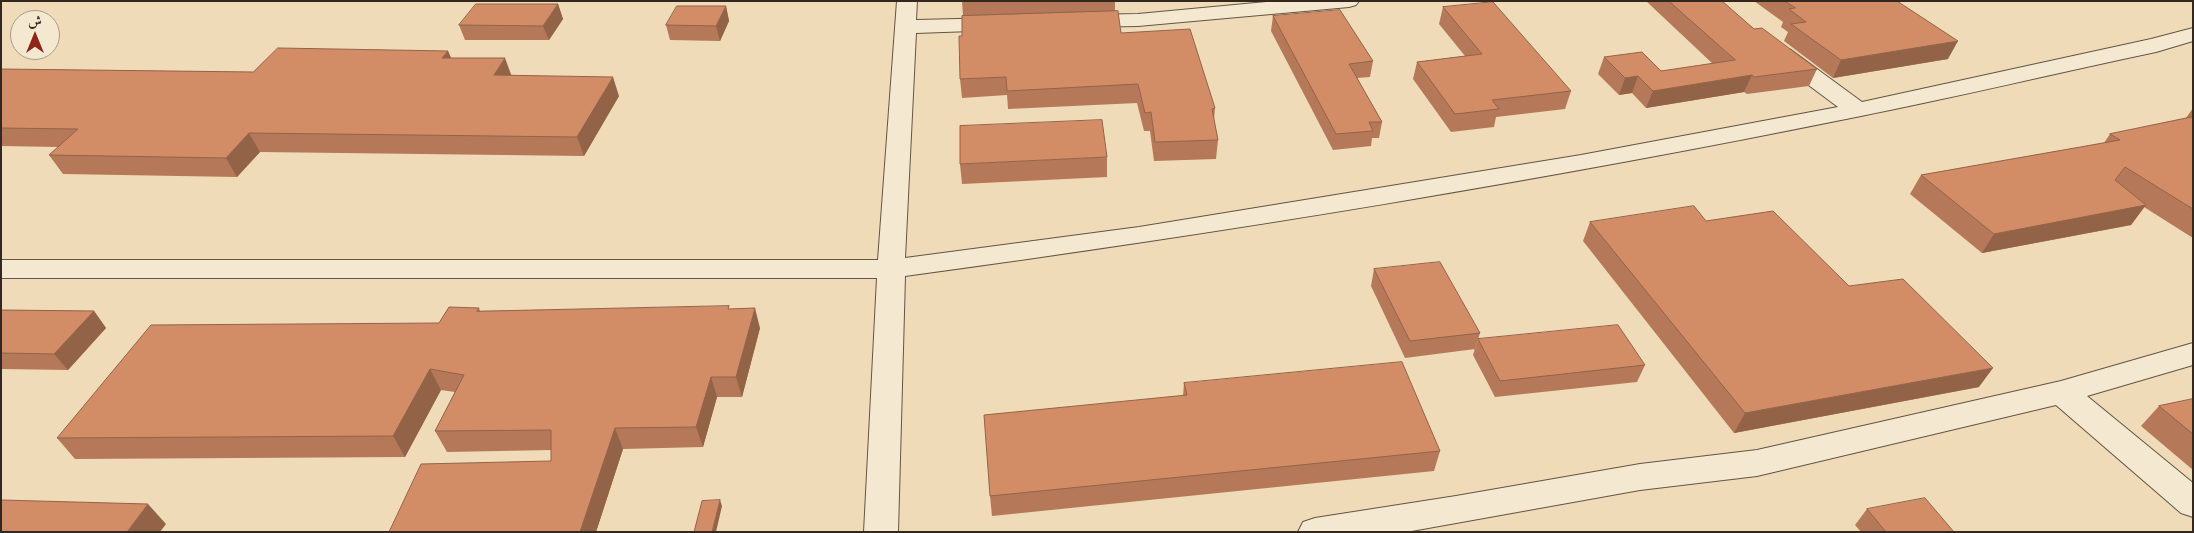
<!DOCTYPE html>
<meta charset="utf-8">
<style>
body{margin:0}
#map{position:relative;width:2194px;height:533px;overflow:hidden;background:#efdbb7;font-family:"Gentium Book Plus",Amiri,serif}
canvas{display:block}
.frame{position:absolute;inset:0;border:2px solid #34281e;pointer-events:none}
.north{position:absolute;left:10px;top:10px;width:50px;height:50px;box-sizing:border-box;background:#f5e8d0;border:1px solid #a89b89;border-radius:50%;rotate:0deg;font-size:14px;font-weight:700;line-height:20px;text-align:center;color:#34281e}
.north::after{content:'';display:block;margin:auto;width:18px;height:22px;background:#8f2418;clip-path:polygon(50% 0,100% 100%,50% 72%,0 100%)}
</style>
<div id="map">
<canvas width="2194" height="533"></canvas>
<div class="frame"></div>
<div class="north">ش</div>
</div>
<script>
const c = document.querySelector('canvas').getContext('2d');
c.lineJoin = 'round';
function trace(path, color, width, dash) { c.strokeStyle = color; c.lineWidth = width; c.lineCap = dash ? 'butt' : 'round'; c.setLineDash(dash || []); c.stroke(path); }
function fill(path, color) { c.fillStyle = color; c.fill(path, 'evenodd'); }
const minor = new Path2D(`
 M897 1H917L916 20 1000 18 1008 19 1011 24 1008 29 1000 30 916 33 905 258 1139 227 1581 155 1838 107 1775 60 1772 55 1775 50 1783 48 1791 50 1862 102 2151 39 2193 28V41L2156 52C2056 73 1957 97 1856 117 1541 181 1223 233 905 276L898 532H864L877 278H1V260H878Z
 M1277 1H1359L1356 5 1349 7 1138 26 1083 27 1075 26 1072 21 1075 16 1083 15 1138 14Z
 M2193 343V365L2087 396 2193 483V517L2181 513 2056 405 1757 476 1640 490 1406 532H1298L1303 522 1315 518 1456 496 1640 464 1757 450 2061 381Z`);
const wall = new Path2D(`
 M962 1H1115V11L1121 33 1215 108 1214 120 1218 140 1216 159 1154 161 1150 131H1144L1137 103 1008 109 1007 95 962 98 960 79 963 16Z
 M1646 1H1722L1754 29 1817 69 1809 86 1747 94 1744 92 1646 108 1632 93 1619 95 1598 74 1604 57 1661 71 1713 64Z
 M1754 1H1897L1948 59 1833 78 1784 41 1788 32 1781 27 1783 22Z
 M558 4 563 19 549 40H465L459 25Z
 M726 6 729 21 720 41 670 40 666 25Z
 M1443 7 1571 91 1565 109 1496 117 1494 127 1451 132 1413 79 1417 62 1465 56 1439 24Z
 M1273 16 1373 61 1370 77 1357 78 1382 122 1379 138H1372L1371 146 1333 150 1271 31Z
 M448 51 451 58 512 76 619 96 584 156 260 152 237 177 63 174 49 155 58 147 1 146V69L253 72Z
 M2193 108V238L2144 207 2131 225 1982 253 1910 194 1921 175 2104 143 2110 134 2186 118Z
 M1107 157V177L962 184 960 164Z
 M1706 221 1849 286 1979 387 1734 433 1583 241 1590 222Z
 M1374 269 1480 333 1475 349 1405 358 1371 286Z
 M479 308 480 311 730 309 760 328 742 397H717L703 447 623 449 596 532H389L551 461V450L447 452 435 431 455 392 441 390 405 457 75 459 57 438 439 323Z
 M1 310 94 311 106 328 68 370 1 369Z
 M1478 339 1645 365 1637 382 1495 397 1473 355Z
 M1184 383 1440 451 1434 471 992 516 990 496 1183 396Z
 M2193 399V470L2141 426 2159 406Z
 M1867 509 1954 532H1861L1855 525Z`);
const shadedWall = new Path2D(`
 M558 4 563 19 549 40 543 26Z
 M726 6 729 21 720 41 716 26Z
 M1958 41 1948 59 1833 78 1841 60Z
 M448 51 456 69 442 58Z
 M505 58 512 77 494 75Z
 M1752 75 1744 92 1646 108 1653 91Z
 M1638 76 1632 93 1619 95 1625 78Z
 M613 77 619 96 584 156 577 137Z
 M249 133 260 152 237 177 226 158Z
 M2146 205 2131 225 1982 253 1994 234Z
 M755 308 760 328 742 397 736 377Z
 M94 311 106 328 68 370 54 354Z
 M1993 368 1979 387 1734 433 1745 413Z
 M430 369 441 390 405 457 393 436Z
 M711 377 717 397 703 447 696 427Z
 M615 428 623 449 596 532H580Z
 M720 500 722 506 716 532H712Z
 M148 504 166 524 160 532H127Z`);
const building = new Path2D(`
 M1669 1H1722L1754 29 1762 28 1817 69 1754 77 1752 75 1653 91 1638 76 1625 78 1604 57 1642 52 1661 71 1735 60Z
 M1785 1H1897L1958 41 1841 60 1791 24 1806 22 1789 9 1795 8Z
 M1493 2 1571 91 1492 100 1499 109 1455 114 1417 62 1482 54 1443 7Z
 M476 4H558L543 26 459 25Z
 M677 6H726L716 26 666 25Z
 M1340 10 1373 61 1349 64 1382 122H1369L1373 131 1336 134 1273 16Z
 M1118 11 1121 33 1190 29 1215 108 1212 109 1218 140 1155 142 1151 112 1145 113 1138 84 1007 91 1006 77 960 79 959 36H962V16Z
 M278 48 448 51 442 58H505L494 75 613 77 577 137 249 133 226 158 49 155 78 129 1 128V69L253 72Z
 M2193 117V209L2125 167 2115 180 2146 205 1994 234 1921 175 2120 140 2110 134Z
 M1102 120 1107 157 960 164V126Z
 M1694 206 1706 221 1773 211 1849 286 1903 279 1993 368 1745 413 1590 222Z
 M1440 262 1480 333 1410 341 1374 269Z
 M729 306 728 309 755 308 736 377H711L696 427 615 428 580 532H389L421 464 551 461V430L435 431 464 375 430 369 393 436 57 438 151 325 439 323 449 307 479 308 477 311Z
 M1 310 94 311 54 354 1 353Z
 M1618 325 1645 365 1500 381 1478 339Z
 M1402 362 1440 451 990 496 984 415 1187 395 1184 383Z
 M2193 399V434L2159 406Z
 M1925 498 1954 532H1886L1867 509Z
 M1 500 148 504 127 532H1Z
 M720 500 712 532H694L702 501Z`);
trace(minor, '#635544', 2);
fill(minor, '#f5e8d0');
fill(wall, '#b57959');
fill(shadedWall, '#936348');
fill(building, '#d28d67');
trace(building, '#936348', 1);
</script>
